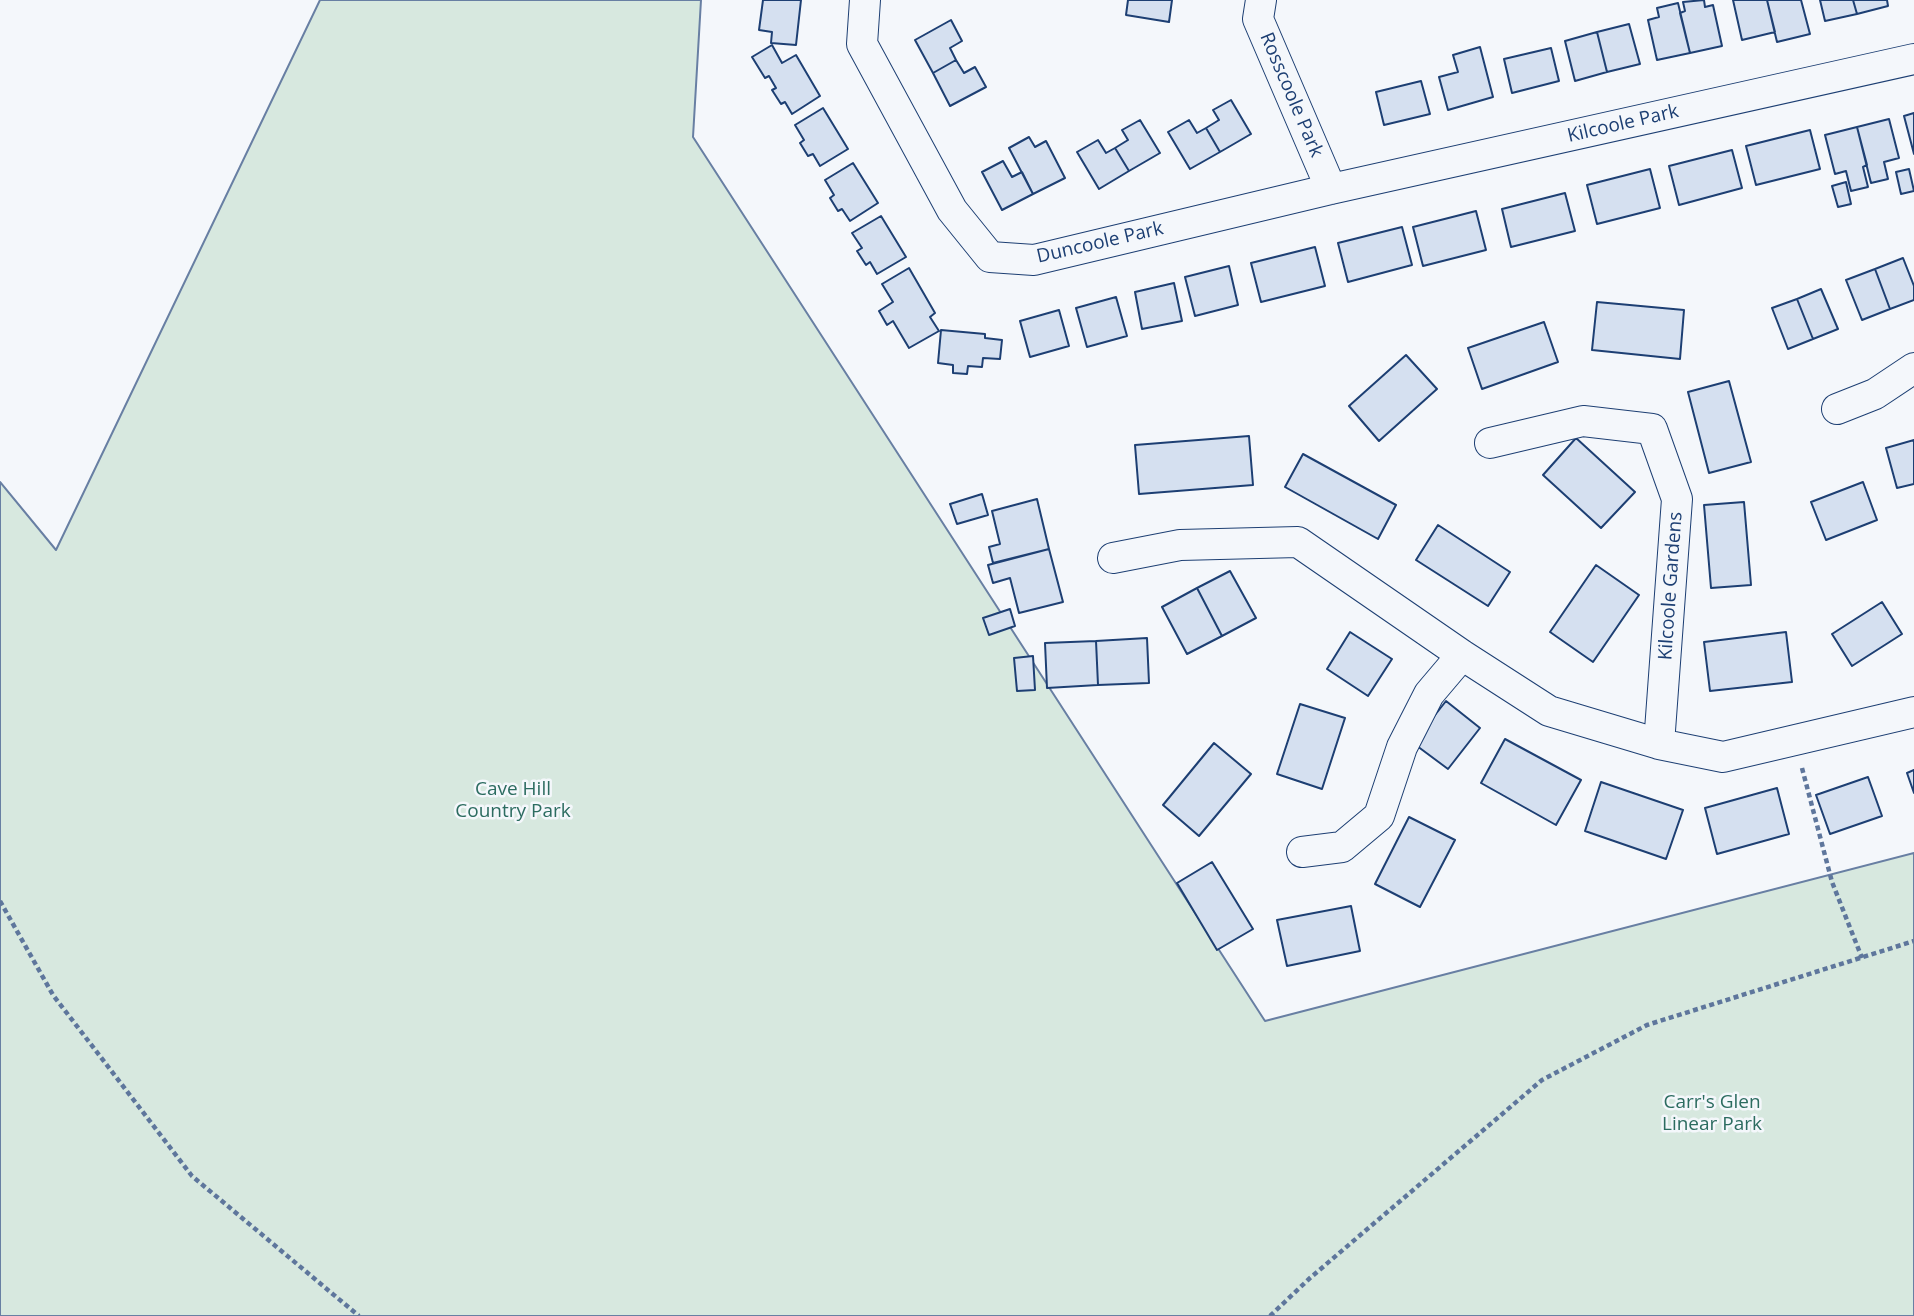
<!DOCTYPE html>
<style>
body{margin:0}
canvas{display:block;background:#f4f7fb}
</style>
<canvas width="1914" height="1316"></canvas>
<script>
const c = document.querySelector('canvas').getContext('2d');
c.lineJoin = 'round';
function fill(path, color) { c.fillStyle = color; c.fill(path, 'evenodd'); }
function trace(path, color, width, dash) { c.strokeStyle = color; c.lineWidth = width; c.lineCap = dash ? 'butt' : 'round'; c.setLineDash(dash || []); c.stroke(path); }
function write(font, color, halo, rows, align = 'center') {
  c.font = font + ' "Open Sans",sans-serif'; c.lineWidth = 5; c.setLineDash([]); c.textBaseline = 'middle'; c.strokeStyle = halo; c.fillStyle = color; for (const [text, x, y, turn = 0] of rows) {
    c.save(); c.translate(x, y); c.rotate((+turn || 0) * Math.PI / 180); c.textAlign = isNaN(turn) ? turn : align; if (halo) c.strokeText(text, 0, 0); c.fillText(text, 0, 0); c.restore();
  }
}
const green = new Path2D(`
 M320 0H701L693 137 1265 1021 1914 853V1316H0V482L56 550Z`);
const building = new Path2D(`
 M763 0H801L796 45 771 43 772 32 759 30Z
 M1128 0H1172L1169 22 1126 15Z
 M1704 0 1705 7 1713 5 1722 46 1690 53 1680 13 1685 11 1683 2Z
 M1733 0H1767L1775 32 1742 40Z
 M1767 0H1801L1810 34 1777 42Z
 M1820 0H1853L1857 14 1825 21Z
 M1853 0H1887L1888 6 1857 14Z
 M1678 3 1690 53 1657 60 1648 20 1659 17 1657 8Z
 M951 20 962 41 950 48 956 60 933 73 915 40Z
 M1629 24 1640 64 1607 72 1597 32Z
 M1597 32 1607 72 1575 81 1565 41Z
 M772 45 782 63 796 55 820 96 792 114 785 102 781 104 772 90 776 88 769 76 765 78 752 57Z
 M1480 47 1493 97 1448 110 1439 77 1458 72 1453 55Z
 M1551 48 1559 81 1512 93 1504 59Z
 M956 60 964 73 975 67 986 87 950 106 933 73Z
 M1421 81 1430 114 1384 125 1376 92Z
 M1231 100 1251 134 1220 152 1206 128 1219 120 1213 110Z
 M823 108 848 149 820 166 813 154 808 156 800 143 804 140 795 125Z
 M1914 113V154L1904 116Z
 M1889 119 1899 158 1884 162 1888 179 1871 183 1857 127Z
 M1140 120 1160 153 1129 171 1115 148 1128 140 1122 130Z
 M1189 120 1197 133 1206 128 1220 152 1190 169 1168 132Z
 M1857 127 1867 165 1863 167 1868 187 1851 191 1846 171 1835 174 1825 135Z
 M1810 130 1820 169 1756 185 1746 146Z
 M1029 137 1035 147 1046 141 1065 178 1033 194 1009 148Z
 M1098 140 1106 153 1115 148 1129 171 1099 189 1077 152Z
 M1732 150 1742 188 1679 205 1669 166Z
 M1003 161 1012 177 1022 172 1033 194 1002 210 982 172Z
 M853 163 878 203 850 221 842 209 838 211 830 198 834 195 825 180Z
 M1650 169 1660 208 1597 224 1587 185Z
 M1909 169 1914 191 1901 194 1896 172Z
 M1846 182 1851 204 1838 207 1832 186Z
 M1565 193 1575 231 1511 247 1502 209Z
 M1476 211 1486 250 1423 266 1413 227Z
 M881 216 906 257 877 274 870 262 866 265 857 251 862 248 852 233Z
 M1402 227 1412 265 1348 282 1338 243Z
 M1315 247 1325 286 1261 302 1251 263Z
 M1903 258 1914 286V300L1890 309 1875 269Z
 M1229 266 1238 305 1195 316 1185 277Z
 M909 268 935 313 930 317 939 331 909 348 893 321 887 325 879 311 893 302 882 284Z
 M1875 269 1890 309 1862 320 1846 280Z
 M1174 283 1182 321 1142 329 1135 292Z
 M1821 289 1838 329 1813 339 1797 299Z
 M1116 297 1127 336 1087 347 1076 308Z
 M1797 299 1813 339 1788 349 1772 308Z
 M1597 302 1684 310 1680 359 1592 350Z
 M1059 310 1069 346 1030 357 1020 321Z
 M1544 322 1558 362 1482 389 1468 348Z
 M941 330 985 334V338L1002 340 1000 359 983 358 982 367 968 366 967 374 953 373V365L938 363Z
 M1406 355 1437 389 1379 441 1349 406Z
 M1729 381 1751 462 1709 473 1688 392Z
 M1249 436 1253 485 1139 494 1135 445Z
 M1576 438 1635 492 1601 528 1543 475Z
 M1914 440V484L1897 488 1886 448Z
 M1303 454 1396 505 1378 539 1285 487Z
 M1863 482 1877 520 1826 540 1811 502Z
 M982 494 988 515 957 524 950 504Z
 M1037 499 1049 549 993 563 989 547 1000 544 992 511Z
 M1744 502 1751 585 1711 588 1704 505Z
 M1438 525 1510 572 1488 606 1416 560Z
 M1049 549 1063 602 1019 613 1010 578 993 583 988 565Z
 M1596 565 1639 595 1593 662 1550 632Z
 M1230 571 1256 618 1222 636 1197 588Z
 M1197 588 1222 636 1187 654 1162 607Z
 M1882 602 1902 634 1852 666 1832 634Z
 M1010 609 1015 626 989 635 983 618Z
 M1350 632 1392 659 1368 696 1327 669Z
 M1786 632 1792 682 1710 691 1704 642Z
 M1147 638 1149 683 1098 685 1096 641Z
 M1096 641 1098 685 1047 688 1045 643Z
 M1033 656 1035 690 1017 691 1014 658Z
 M1446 701 1480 728 1448 769 1413 743Z
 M1300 704 1345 718 1322 789 1277 774Z
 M1505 739 1581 780 1556 825 1481 783Z
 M1214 743 1251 774 1199 836 1163 805Z
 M1914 770V793L1907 773Z
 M1868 777 1882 816 1830 834 1816 795Z
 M1601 782 1683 810 1666 859 1585 831Z
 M1777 788 1789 834 1717 854 1705 808Z
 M1409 817 1455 840 1420 907 1375 884Z
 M1212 862 1253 929 1217 950 1177 883Z
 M1351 906 1360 951 1287 966 1277 920Z`);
const path = new Path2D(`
 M1802 768 1832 882 1862 958
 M0 901 53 995 192 1176 359 1316
 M1270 1316 1310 1278 1542 1080 1647 1025 1914 941`);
const minor = new Path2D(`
 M865 0 862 44 952 210 990 257 1034 260 1331 189 1914 59
 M1261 0 1258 19 1331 189
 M1837 409 1875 394 1914 368
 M1490 443 1583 421 1652 429 1677 499 1659 744
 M1113 558 1180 545 1298 542 1462 655 1549 711 1659 744 1723 757 1914 712
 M1302 852 1342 847 1379 816 1402 747 1429 694 1462 655`);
const streetNames = [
 ["Rosscoole Park",1291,95,67],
 ["Kilcoole Park",1623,124,-13],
 ["Duncoole Park",1100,243,-13],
 ["Kilcoole Gardens",1671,586,-86]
];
const parkNames = [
 ["Cave Hill",513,790],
 ["Country Park",513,812],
 ["Carr's Glen",1712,1103],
 ["Linear Park",1712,1125]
];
fill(green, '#d7e8df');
trace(green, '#687fa3', 2);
fill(building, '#d5e0f0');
trace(building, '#1d3f73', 2);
trace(minor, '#1d3f73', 32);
trace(path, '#5e769c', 4.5, [5, 3.5]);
trace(minor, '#f4f7fb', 30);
write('19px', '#1d3f73', '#f4f7fb', streetNames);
write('19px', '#2c6c60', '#f4f7fb', parkNames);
</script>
